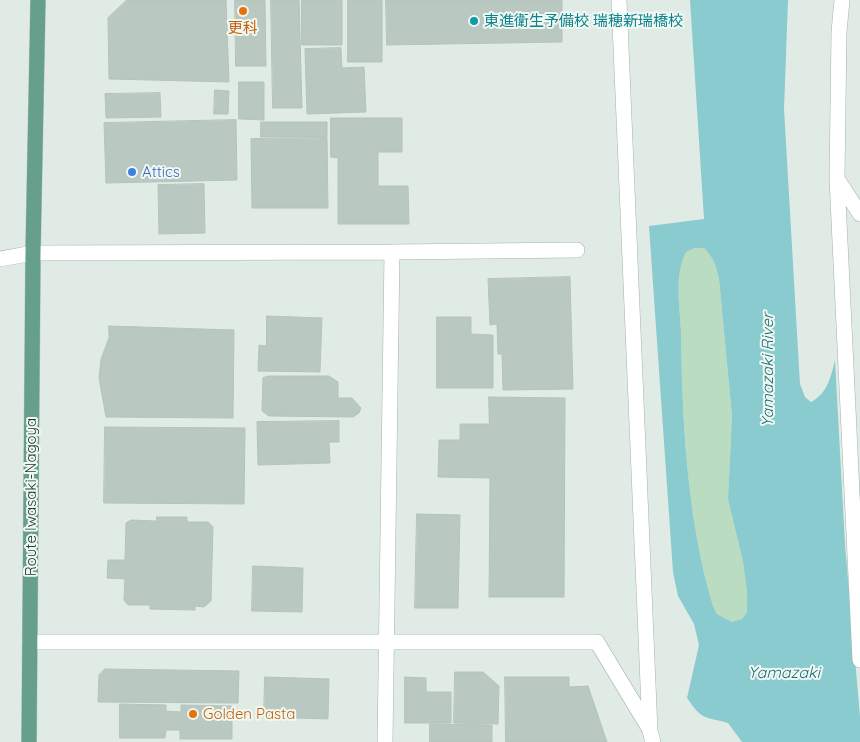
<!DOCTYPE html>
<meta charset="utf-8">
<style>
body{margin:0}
canvas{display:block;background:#e1ebe5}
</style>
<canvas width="860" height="742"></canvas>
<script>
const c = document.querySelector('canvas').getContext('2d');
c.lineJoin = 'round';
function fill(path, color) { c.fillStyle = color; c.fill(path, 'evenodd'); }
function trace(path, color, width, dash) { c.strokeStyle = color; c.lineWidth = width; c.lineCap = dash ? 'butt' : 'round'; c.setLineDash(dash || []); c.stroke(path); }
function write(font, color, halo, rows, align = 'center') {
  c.font = font + ' Quicksand,"Noto Sans JP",sans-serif'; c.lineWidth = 4; c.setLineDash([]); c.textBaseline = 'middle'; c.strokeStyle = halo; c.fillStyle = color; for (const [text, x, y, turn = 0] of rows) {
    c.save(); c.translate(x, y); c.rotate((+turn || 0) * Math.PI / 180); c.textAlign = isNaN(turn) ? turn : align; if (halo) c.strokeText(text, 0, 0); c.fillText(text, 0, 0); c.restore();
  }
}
const green = new Path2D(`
 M695 248H704C714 258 716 266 719 279L732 416 728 499 743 562 747 592V612L742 619 732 622 717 614 713 606C687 519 682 421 681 331 680 305 674 276 686 252Z`);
const water = new Path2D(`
 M690 0H788L784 109 800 384 805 397 811 402C827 394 831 377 835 360L845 545 860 716V742H742L728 723C703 716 703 721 687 698L699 645 694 624 678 596 673 572 649 226 704 219ZM695 248H704C714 258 716 266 719 279L732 416 728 499 743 562 747 592V612L742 619 732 622 717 614 713 606C687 519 682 421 681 331 680 305 674 276 686 252Z`);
const building = new Path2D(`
 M127 0H226L229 82 109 79 108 18Z
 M235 0H265L266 66H236Z
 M271 0H299L302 108H273Z
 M302 0H342V45H302Z
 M348 0H382V62H348Z
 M386 0H562V42L387 45Z
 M341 48 342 68 364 67 366 112 307 114 305 49Z
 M239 82H264V120L239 119Z
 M215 90 229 91 228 114H214Z
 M160 93 161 117 106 118 105 94Z
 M331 118H402V152H378V186H408L409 224H338V158L331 157Z
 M236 120 237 180 106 183 104 123Z
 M261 122H327V137H261Z
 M327 138 328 208H252L251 139Z
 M204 184 205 233 159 234 158 185Z
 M570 277 573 389 503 390 502 354H498L497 324 490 325 488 279Z
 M267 316 322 318 320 372 258 371 259 345 266 346Z
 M437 317H471V334L493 335V388H437Z
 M109 326 234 330 233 418 106 417 99 378 101 359 109 338Z
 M269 376H329L338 382V398H352L361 408 359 413 353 417 269 416 262 411 263 378Z
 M489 397 565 398 564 597H489L490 478 438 477 439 440H460V424H489Z
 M339 421V442H329L330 463 258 465 257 422Z
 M105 427 245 428 244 504 104 503Z
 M417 514 460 515 458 608H415Z
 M157 517H187V522H208L213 527 211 601 204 607 195 606V610L150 609V605H128L124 600 125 579 107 578 108 560H125L126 523 131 520 156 521Z
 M253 566 303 568 302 612 252 611Z
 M105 669 239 671 238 703 98 702 99 675Z
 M455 672H483L499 686 498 724 454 723Z
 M265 677 329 679 328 719 264 717Z
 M405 677 426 678V692H451V723H405Z
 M505 677H569V687L588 686 607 742H506Z
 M120 704 166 705V711L181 712V705L232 706V739H180V730H166L165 738H120Z
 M430 724 492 725V742H430Z`);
const minor = new Path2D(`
 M619 0 650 731 653 742
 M842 0 839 32 837 179 860 660
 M838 180 860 214
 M392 252 577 250
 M0 259 33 253 392 252 385 742
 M30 642H597L650 730`);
const major = new Path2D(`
 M29 742 33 253 38 0`);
const markers = [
 [243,11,5,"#e8710a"],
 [474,21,5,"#0f9aa8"],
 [132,172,5,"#3f7fe0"],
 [193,714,5,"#e8710a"]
];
const cultureNames = [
 ["東進衛生予備校 瑞穂新瑞橋校",484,21]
];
const foodNames = [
 ["更科",243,28],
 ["Golden Pasta",203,714,"left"]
];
const shopNames = [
 ["Attics",142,172]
];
const streetNames = [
 ["Route Iwasaki-Nagoya",31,497,-90]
];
const waterNames = [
 ["Yamazaki River",768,370,-90],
 ["Yamazaki",784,673]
];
fill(green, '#badcc0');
fill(water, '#8acbcf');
fill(building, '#b9c8c1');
trace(building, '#b3c4bc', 1);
trace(minor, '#a4b3ac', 16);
trace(major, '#c1c8c6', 16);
trace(minor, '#fff', 15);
trace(major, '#669f8b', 15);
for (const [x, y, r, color] of markers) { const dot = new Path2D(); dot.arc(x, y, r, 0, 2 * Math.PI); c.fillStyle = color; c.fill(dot); trace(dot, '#f1f8f4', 2); }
write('15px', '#0d838f', '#f1f8f4', cultureNames, 'left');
write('15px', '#c56008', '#f1f8f4', foodNames);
write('15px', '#366cbe', '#f1f8f4', shopNames, 'left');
write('15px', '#223b32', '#f1f8f4', streetNames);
write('italic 16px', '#1e6f75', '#f1f8f4', waterNames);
</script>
